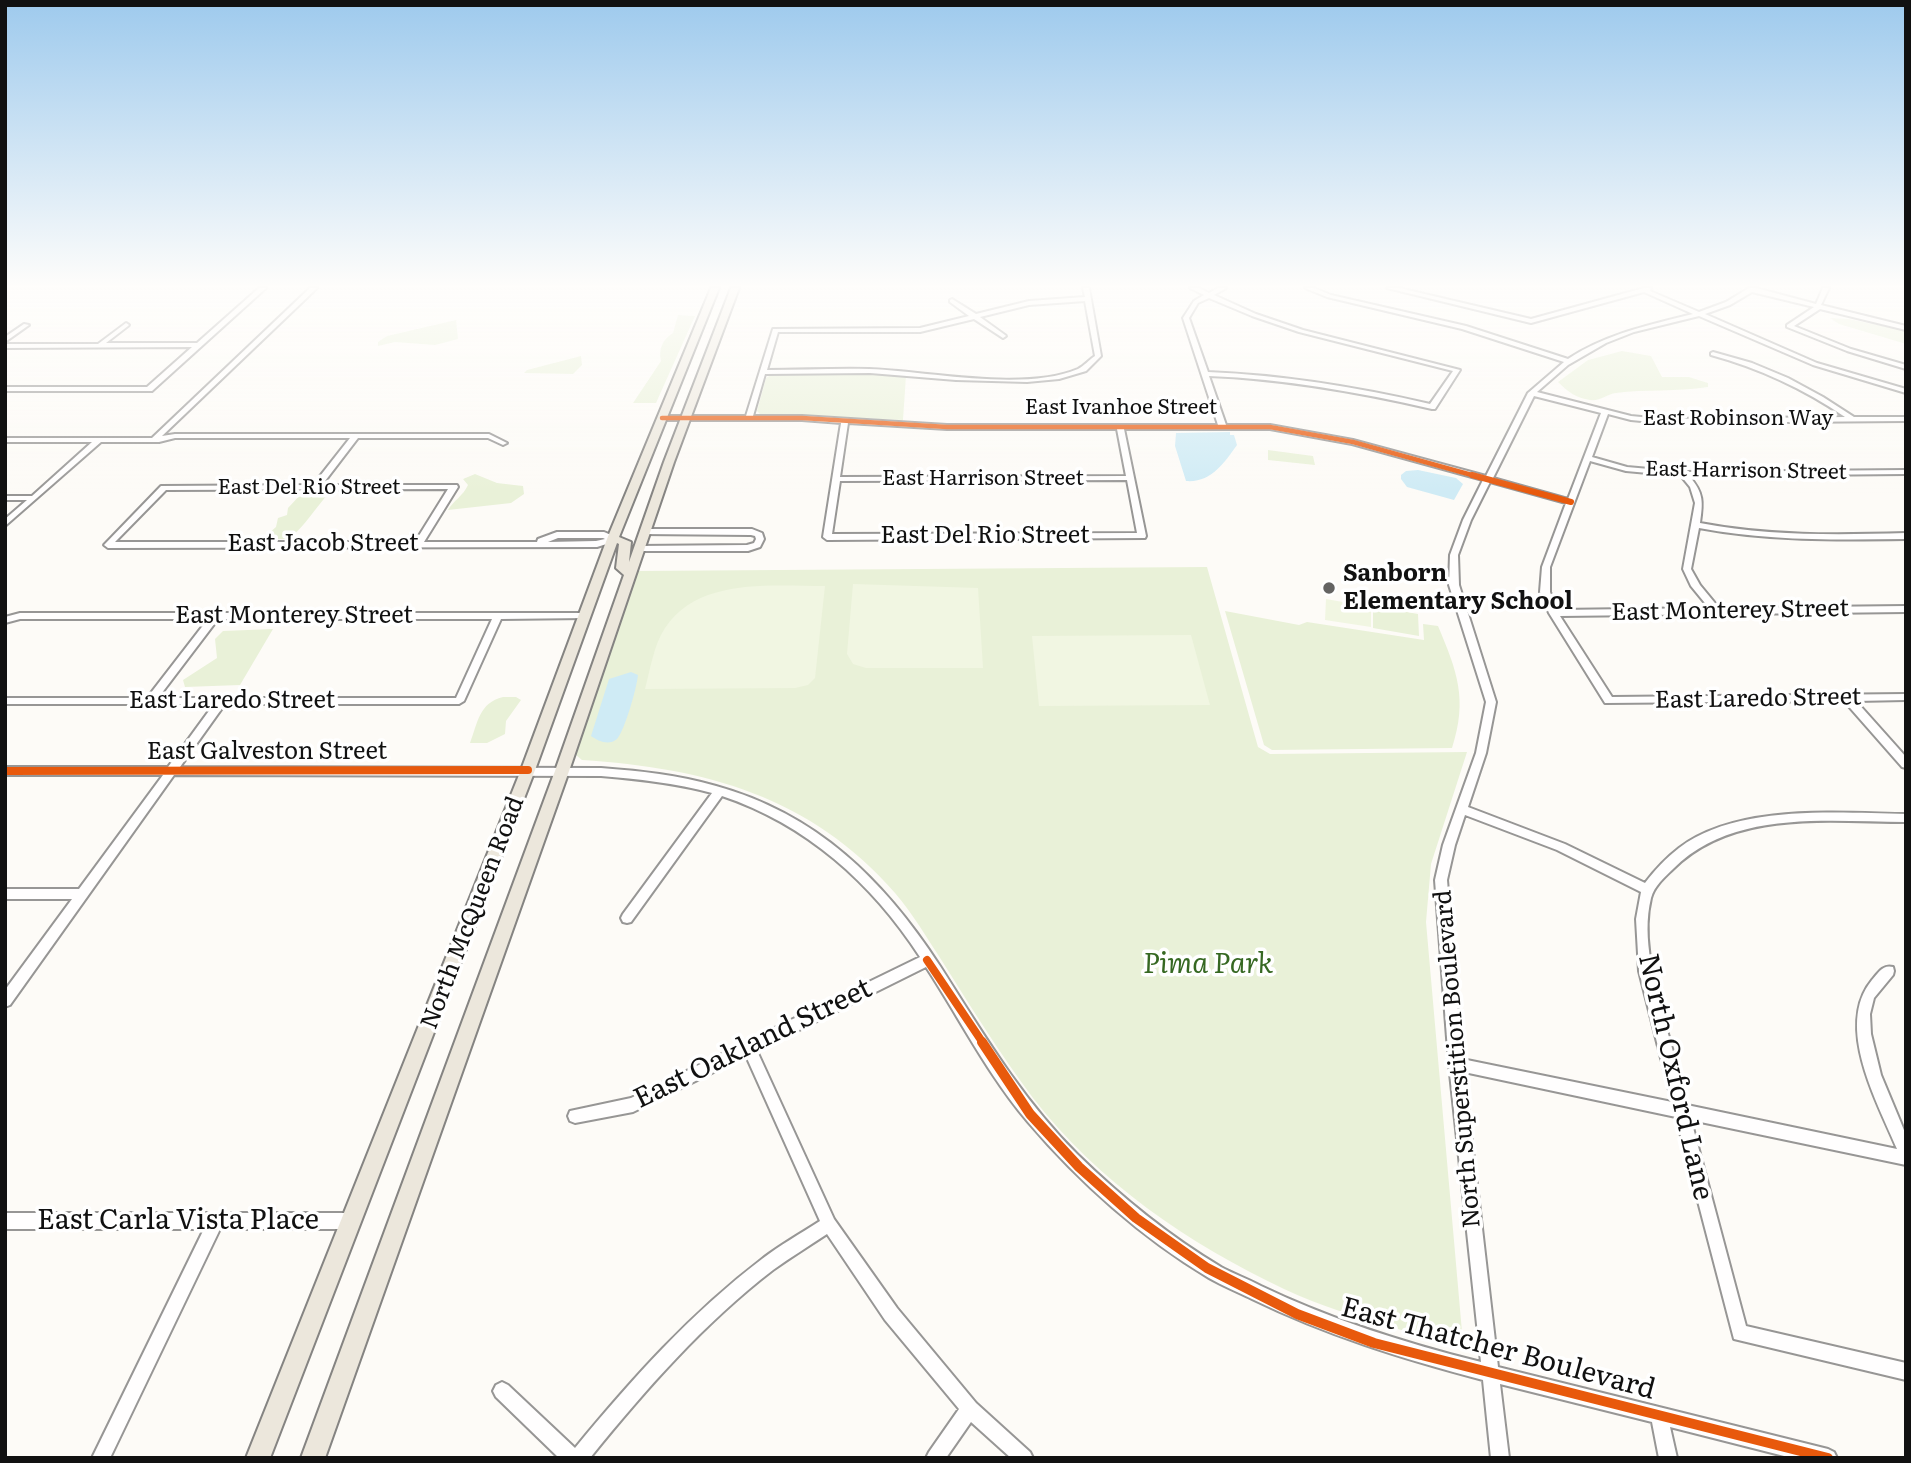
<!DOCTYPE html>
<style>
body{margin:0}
#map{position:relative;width:1911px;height:1463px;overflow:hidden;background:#fdfbf7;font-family:Literata,serif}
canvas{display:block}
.frame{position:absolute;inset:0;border:7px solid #111;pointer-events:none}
</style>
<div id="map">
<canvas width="1911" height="1463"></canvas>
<div class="frame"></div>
</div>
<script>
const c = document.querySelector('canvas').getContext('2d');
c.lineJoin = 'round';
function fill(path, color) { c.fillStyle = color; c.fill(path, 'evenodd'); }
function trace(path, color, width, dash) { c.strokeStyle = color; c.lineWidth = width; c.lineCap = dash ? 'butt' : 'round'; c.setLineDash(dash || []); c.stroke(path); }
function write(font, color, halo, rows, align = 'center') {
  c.font = font + ' Literata,serif'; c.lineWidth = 7; c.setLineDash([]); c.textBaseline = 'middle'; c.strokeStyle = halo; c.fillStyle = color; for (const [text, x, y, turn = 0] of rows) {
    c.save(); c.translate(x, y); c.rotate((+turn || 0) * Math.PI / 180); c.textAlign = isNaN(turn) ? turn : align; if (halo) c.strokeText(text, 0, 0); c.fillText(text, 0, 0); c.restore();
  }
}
const green = new Path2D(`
 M678 315 695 316 656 403H633L661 361C658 349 663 339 673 333Z
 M1830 318 1849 319 1906 331V344L1839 324Z
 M456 320 458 339 435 345 395 342 378 346V342L387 336Z
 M1622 351 1651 356 1662 377H1689L1708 383V387C1677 392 1646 389 1616 393 1607 394 1599 402 1590 400 1576 398 1568 392 1558 382L1588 360Z
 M581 356 582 365 573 374 524 373 527 370Z
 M882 374 906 376 903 420 760 414 757 411 766 378 771 375Z
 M1268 450 1313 456 1315 465 1268 460Z
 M475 474 497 483 523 486 524 494 511 503 448 510C454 500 463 496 468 485L463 479Z
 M330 492C315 508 306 525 289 539H262L276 527 278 518 287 515 288 508 302 493Z
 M1207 567 1258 747 1270 754 1467 752 1431 864 1426 922 1462 1332 1451 1340C1433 1340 1415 1334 1398 1329 1359 1318 1321 1306 1284 1289 1189 1244 1098 1182 1033 1098 1000 1054 971 1007 942 961 927 938 913 914 895 893 811 796 705 768 582 760L576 755 635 571Z
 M1373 606 1418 614 1419 636 1373 628Z
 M1225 611 1299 625 1307 622 1424 640 1423 624 1438 626C1457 671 1468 699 1452 748L1272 750 1264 745Z
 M273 629 240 685 185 687 183 680 217 658 215 639 223 631Z
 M503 697H516L521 700 506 721 505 734 487 743H470C478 722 479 703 503 697Z`);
const pitch = new Path2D(`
 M853 584 978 588 983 668H866L853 664 847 654Z
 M825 586 815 678 808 685 795 688 645 689C650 670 654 644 665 628 698 577 773 586 825 586Z
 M1326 599 1371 607V627L1325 620Z
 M1191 635 1210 705 1039 706 1032 636Z`);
const water = new Path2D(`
 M1230 432V435H1234L1237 445C1224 463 1211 483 1186 481L1175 446 1176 433Z
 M1418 470 1456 478 1463 484 1454 500 1407 487 1401 479V475L1406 471Z
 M631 672 638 675C637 687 625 730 617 739 609 746 598 741 591 736L609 679Z`);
const minor = new Path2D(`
 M259 288H266L152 391H5V387H147L192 347 5 348V344H98L126 323 129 325 128 326 106 343H197Z
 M310 288H317L162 436 175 434H489L507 443 503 445 488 438H358L322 485H457L458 487 424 542H537L538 539 557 532H604L616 537V541L597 547 108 548 104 545 161 486 313 485 350 438H175L159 442H101L5 526V519L27 500H5V496H32L92 442H5V438H152ZM448 489 415 542H115L166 490ZM558 538H603L605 539 596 541 548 542Z
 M1083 288H1089L1101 356 1086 371 1059 379 1027 382 956 380 870 373 765 374 753 416H802L947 425H1218L1183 318 1194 301 1204 295 1190 288H1199L1209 293 1218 288H1226L1214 295 1256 314 1303 330 1460 370 1435 409H1432C1358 392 1285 379 1209 376L1226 425H1270L1353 440 1486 476 1528 393 1564 362 1462 329 1327 297 1305 288H1314L1331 295 1466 326 1568 359C1606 334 1649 325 1693 314L1644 292 1531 323 1387 288H1399L1531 319 1644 288H1651L1650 291 1699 312 1726 302 1749 288H1756L1816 304 1823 288H1829L1821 305 1906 326V330L1820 309 1794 326 1851 349 1906 365V369L1847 351 1787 327V325L1814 307 1752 292 1730 305 1705 314 1817 363 1906 389V393L1813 365 1699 316 1634 332 1606 343 1568 365 1537 392 1631 416 1662 419 1845 417C1804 389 1759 368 1711 355V353L1713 352 1752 363 1788 378 1823 397 1854 417H1906V421L1662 423 1631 420 1608 414 1592 457 1627 467 1683 472 1906 470V474L1689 476C1704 493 1703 502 1700 523 1768 536 1836 535 1906 533V539C1836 540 1767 541 1699 528L1691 569 1700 585 1719 608 1906 606V612L1560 616 1612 697 1906 694V700L1856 701 1906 757V768L1902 767 1844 701 1605 703 1549 613 1540 592 1542 567 1566 503 1490 482 1471 520 1458 555 1459 585 1496 702 1486 753 1468 807 1565 844 1645 883C1654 871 1666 858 1679 848 1737 804 1836 813 1906 814V822C1828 822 1733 809 1673 869 1665 877 1654 886 1651 898 1641 939 1655 983 1665 1023 1673 1051 1680 1078 1687 1105L1897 1149C1878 1103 1834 1026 1872 980 1878 973 1883 964 1893 967L1894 971 1893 975 1874 998 1870 1014 1871 1034 1881 1075 1906 1135V1165L1691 1120 1746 1326 1906 1363V1380L1734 1339 1676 1117 1464 1072 1498 1367 1828 1449 1834 1452 1837 1458H1792L1670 1427 1677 1458H1659L1652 1422 1500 1384 1509 1458H1491L1483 1380C1403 1359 1326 1335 1252 1299 1238 1292 1223 1286 1209 1278 1142 1238 1079 1182 1028 1122 988 1075 960 1019 926 967L757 1051 834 1219 897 1308 976 1403 1030 1452 1033 1458H1011L971 1422 946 1458H926L929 1452 959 1409 885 1320 827 1234C809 1246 791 1257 773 1270 704 1323 645 1390 590 1458H559L496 1397 493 1391 496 1385 502 1382 508 1385 575 1448C631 1380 691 1313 762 1259 780 1245 800 1234 820 1221L746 1056 633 1112 575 1123 570 1121 568 1116 570 1111 631 1098 920 957C872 883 806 824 722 796L631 922 627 923 623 922 621 918 623 914 712 793C675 783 638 779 601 776L174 775 10 1005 5 1007V990L72 899H5V889H79L163 775H5V767H168L214 704H5V698H147L208 619H20L5 623V617L20 613H584L587 614 589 616 587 618 501 619 464 701 459 704H225L180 767 601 768C640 771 679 775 716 786 817 814 884 880 940 966 982 1032 1021 1098 1077 1154 1120 1196 1169 1236 1221 1267 1234 1274 1248 1279 1261 1286 1332 1320 1405 1343 1481 1362L1449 1064 1435 880 1443 845 1476 753 1486 702 1449 585 1450 555 1463 520 1483 480 1352 444 1270 429H1124L1146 536 1145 538 827 540 823 537 841 423 802 420H662L658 418 662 416H746L773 329 920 328 969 316 950 302V300L952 299 976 314 1029 301 1085 297ZM1209 298 1252 316 1299 332 1453 371 1430 404C1357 387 1283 375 1208 372L1189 318 1198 303ZM1085 301 1095 356C1089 360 1084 366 1078 369 1023 392 928 371 869 369 835 368 801 370 767 370L778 332H920L974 319 1003 338 1006 336 1005 335 980 317 1029 305ZM1534 396 1601 413 1568 499 1493 478ZM848 423 947 429H1117L1126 476 840 477ZM1590 461 1626 471 1681 476 1690 487 1695 503 1683 569 1691 586 1709 608 1557 610 1550 592V567ZM1127 480 1137 533 832 534 840 481ZM218 619H492L456 698H158ZM1465 815 1557 850 1641 892 1636 919 1639 971 1672 1102 1462 1059 1447 880 1455 845Z
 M24 324 29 325 5 342V337Z
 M644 529H752L762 533 764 539 760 547 748 551H635V547L638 546 747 545 754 543 756 539 755 536 751 535 641 534 640 532Z
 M5 1213H351L356 1216 359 1221 356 1226 351 1229H220L110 1458H92L204 1229H5Z`);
const major = new Path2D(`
 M711 288H719L619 537 631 542 629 562 664 462 731 288H739L674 462 569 771 325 1458H301L555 771 624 575 616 568 619 544 617 543 535 770 270 1458H246L521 770 607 539Z`);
const cyclewayFar3 = new Path2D(`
 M662 418H802L947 427H1270L1353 442 1479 477`);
const cyclewayFar2 = new Path2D(`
 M1472 475 1571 502`);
const cyclewayFar1 = new Path2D(`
 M5 771 528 770
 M927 960 983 1043`);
const cycleway = new Path2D(`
 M982 1042 1030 1114 1079 1167 1136 1218 1207 1268 1297 1314 1374 1343 1828 1458`);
const markers = [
 [1329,588,7,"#646362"]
];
const farStreetnames = [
 ["East Ivanhoe Street",1121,408],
 ["East Robinson Way",1738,419],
 ["East Harrison Street",1746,471,1],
 ["East Harrison Street",983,479],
 ["East Del Rio Street",309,488]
];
const streetNames = [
 ["East Del Rio Street",985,536],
 ["East Jacob Street",323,544],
 ["East Monterey Street",1730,611,-1],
 ["East Monterey Street",294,616],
 ["East Laredo Street",1758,699,-1],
 ["East Laredo Street",232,701],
 ["East Galveston Street",267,752],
 ["North McQueen Road",473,913,-69],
 ["North Superstition Boulevard",1458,1059,-95]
];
const poiNames = [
 ["Sanborn",1343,574],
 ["Elementary School",1343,602]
];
const nearParknames = [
 ["Pima Park",1208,965]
];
const nearStreetnames = [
 ["East Oakland Street",753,1044,-26],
 ["North Oxford Lane",1675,1077,77],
 ["East Carla Vista Place",178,1221],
 ["East Thatcher Boulevard",1498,1349,15]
];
fill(green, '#e9f1d8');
fill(pitch, '#f1f6e2');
fill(water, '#cfebf5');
trace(minor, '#979695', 4);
trace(major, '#858482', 4);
fill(minor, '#fffefe');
fill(major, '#ece7dc');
trace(cyclewayFar3, '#e8590c', 4.5);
trace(cyclewayFar2, '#e8590c', 6);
trace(cyclewayFar1, '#e8590c', 8);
trace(cycleway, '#e8590c', 10);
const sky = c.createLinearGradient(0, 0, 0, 493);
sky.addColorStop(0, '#9ecaed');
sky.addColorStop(0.58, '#fefdfb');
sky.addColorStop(1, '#fefdfb00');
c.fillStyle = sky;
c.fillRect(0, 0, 1911, 493);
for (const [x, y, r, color] of markers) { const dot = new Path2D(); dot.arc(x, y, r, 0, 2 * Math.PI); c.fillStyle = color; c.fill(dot); trace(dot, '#fff', 2.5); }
write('21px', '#111', '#fff', farStreetnames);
write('24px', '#111', '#fff', streetNames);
write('bold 24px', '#111', '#fff', poiNames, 'left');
write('italic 28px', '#366822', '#fff', nearParknames);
write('28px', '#111', '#fff', nearStreetnames);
</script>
